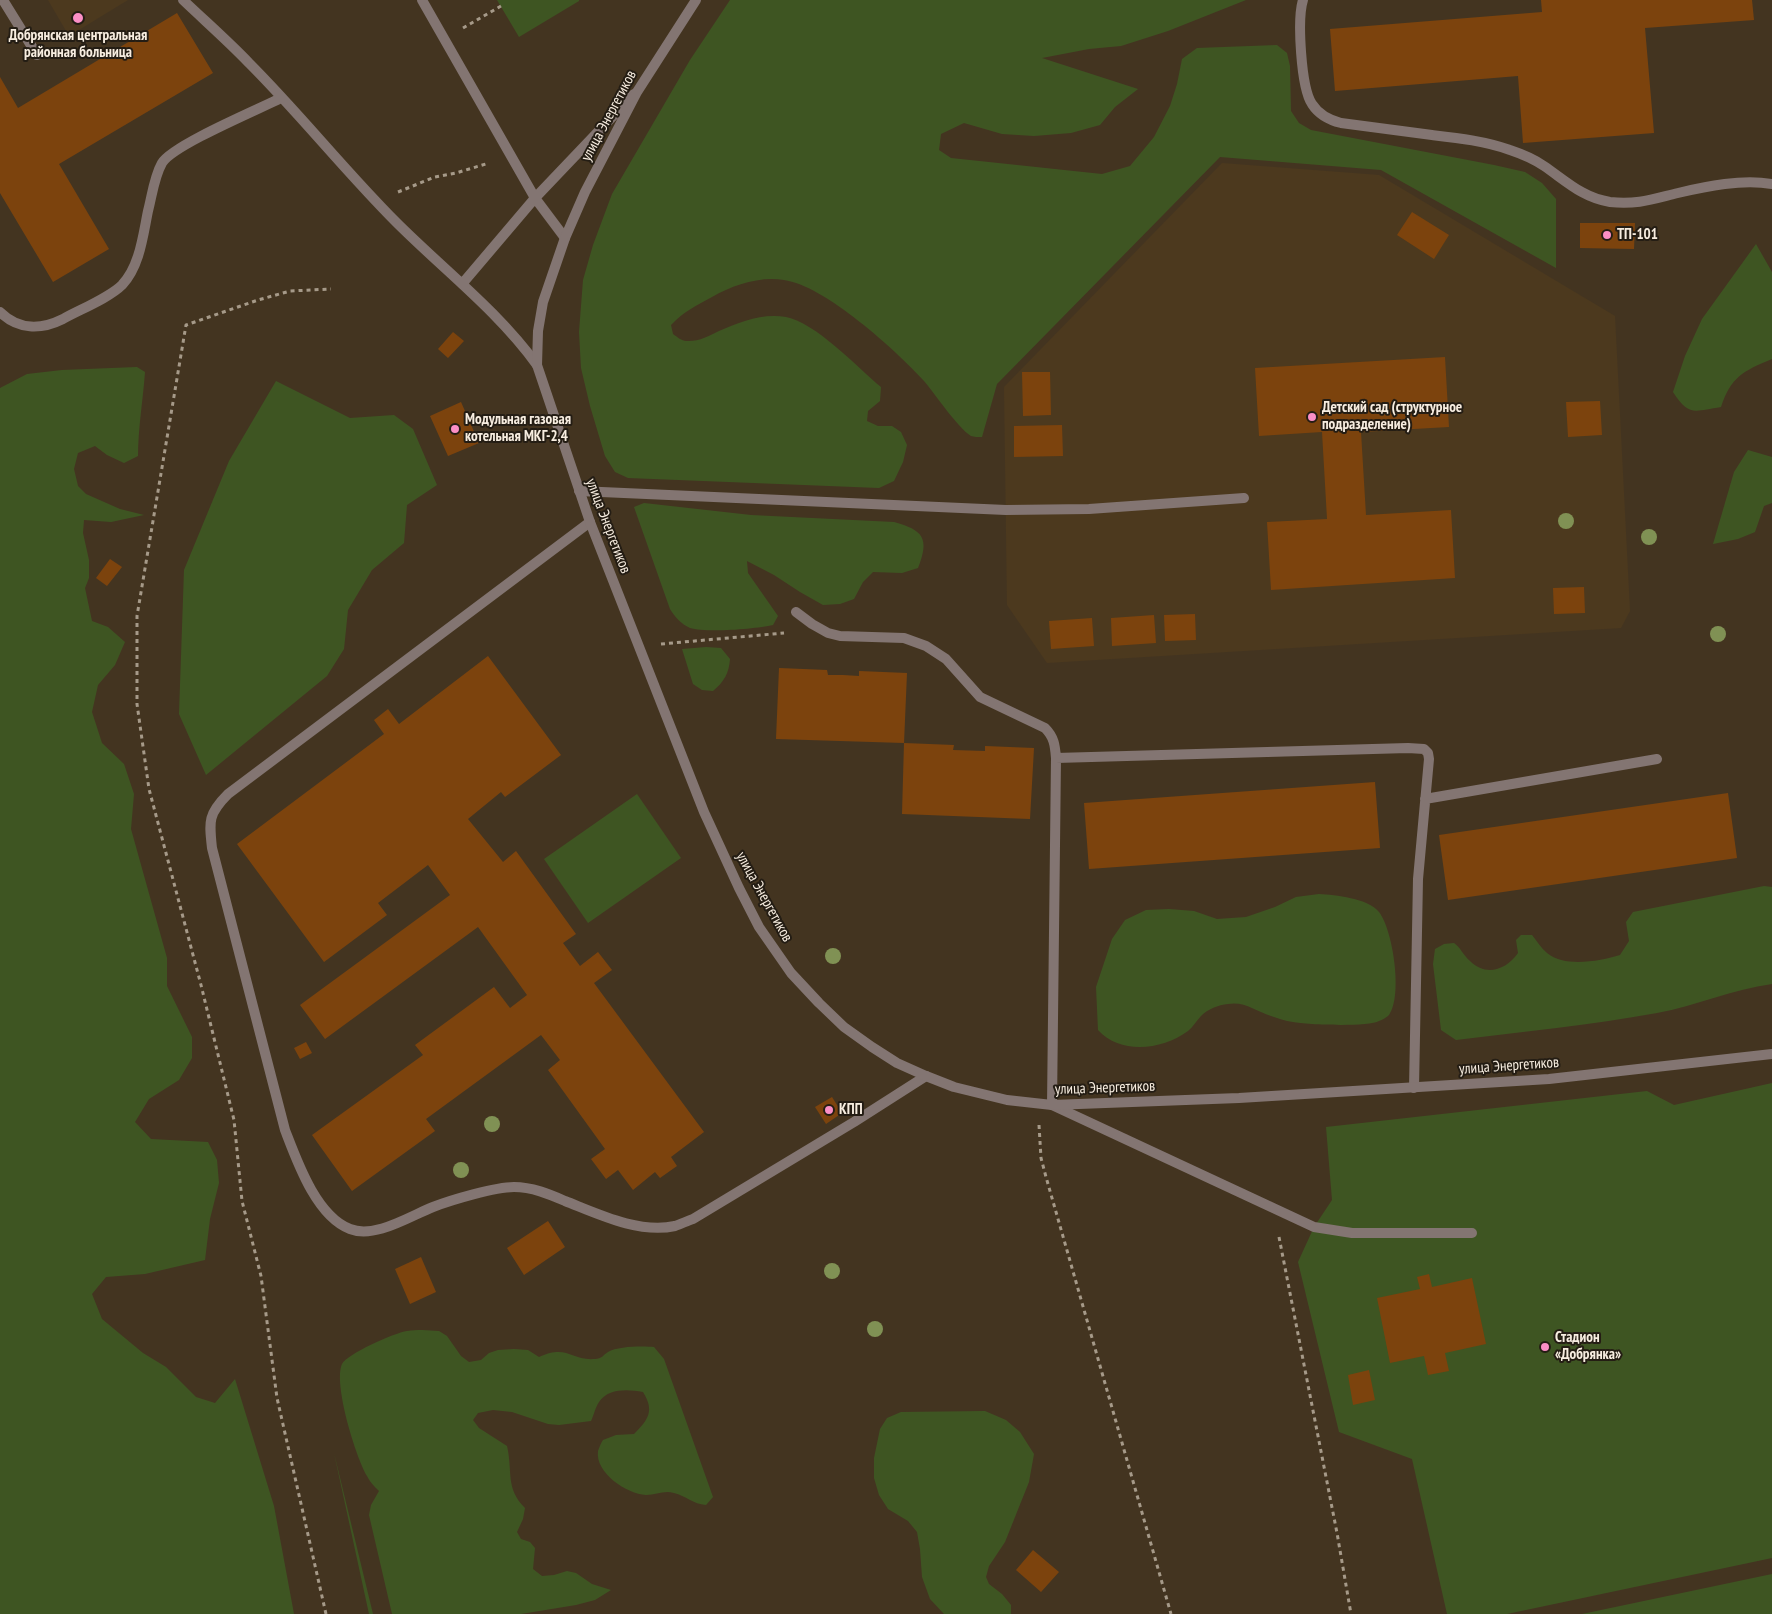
<!DOCTYPE html>
<meta charset="utf-8">
<style>
body{margin:0}
canvas{display:block;background:#433420}
</style>
<canvas width="1772" height="1614"></canvas>
<script>
const c = document.querySelector('canvas').getContext('2d');
c.lineJoin = 'round';
function fill(path, color) { c.fillStyle = color; c.fill(path, 'evenodd'); }
function trace(path, color, width, dash) { c.strokeStyle = color; c.lineWidth = width; c.lineCap = dash ? 'butt' : 'round'; c.setLineDash(dash || []); c.stroke(path); }
function write(font, color, halo, rows, align = 'center') {
  c.font = font + ' "PT Sans Narrow",sans-serif'; c.lineWidth = 4; c.setLineDash([]); c.textBaseline = 'middle'; c.strokeStyle = halo; c.fillStyle = color; for (const [text, x, y, turn = 0] of rows) {
    c.save(); c.translate(x, y); c.rotate((+turn || 0) * Math.PI / 180); c.textAlign = isNaN(turn) ? turn : align; if (halo) c.strokeText(text, 0, 0); c.fillText(text, 0, 0); c.restore();
  }
}
const built = new Path2D(`
 M48 0H128L69 36Z
 M1222 163 1379 175 1615 316 1630 611 1621 628 1047 663 1007 605 1004 387Z`);
const green = new Path2D(`
 M497 0H579V1L519 37Z
 M730 0H1246L1168 31 1121 46 1089 49 1042 58 1138 89 1115 107 1100 125 1071 133 1034 136 1002 134 964 123 941 134 939 150 951 158 1102 174 1130 166 1154 137 1170 106 1177 84 1182 59 1197 48 1277 45 1287 53 1290 66 1291 111 1299 123 1311 130 1494 165 1525 172 1542 183 1556 199V268L1381 170 1220 157 997 384 982 437C978 437 974 437 971 436 957 427 936 395 924 381 897 351 824 285 784 280 760 276 733 285 712 297 697 305 683 312 671 325L673 334C677 337 682 341 686 341 698 342 709 336 719 331 740 322 762 313 786 317 815 322 858 368 881 387L880 401 868 411 867 421 878 426H892L901 432 907 445 903 462 894 481 879 488 628 478 615 472 605 456 590 406 581 368 579 332 583 280 593 245 612 194 690 60Z
 M1756 244 1772 272V359C1743 371 1731 377 1721 407 1694 411 1689 417 1673 392L1685 356 1702 319Z
 M137 367 145 372C143 400 138 428 138 456L124 463 107 455 95 446 78 453 74 469 78 486 86 494 120 509 144 515 111 522 84 520 83 533 89 560V578L85 588 92 621 108 627 125 642 115 665 98 685 92 712 102 743 124 764 134 794 131 829 167 958V986L192 1037V1058L179 1080 149 1099 135 1122 151 1139 208 1142 217 1160 219 1183 210 1219 205 1260 145 1274 106 1277 92 1294 102 1319 143 1353 166 1367 196 1397 215 1403 235 1379 274 1506 294 1614H0V388L27 374 62 370Z
 M276 381 350 418 394 415 413 429 437 485 407 505 404 543 372 570 348 610 344 649 327 676 206 775 179 714 184 570 229 461Z
 M1748 450 1772 457V503L1764 506 1755 532 1738 539 1713 544 1734 472Z
 M644 503 751 515 894 522C923 530 930 538 918 568L902 573 873 572 863 582 854 599 840 604 823 605 800 592 774 575 747 561 748 573 778 616 773 625C755 629 707 633 690 628 681 624 675 617 670 609L634 507Z
 M706 647 721 648 730 659C729 673 724 682 713 691L702 690 693 684 682 649Z
 M637 794 681 858 588 923 544 859Z
 M1764 886 1772 887V984C1733 989 1696 1006 1657 1013 1590 1025 1523 1032 1456 1040L1441 1030 1433 964 1435 949 1444 944 1454 943C1461 948 1463 955 1470 961 1486 977 1506 970 1518 953L1516 940 1521 935H1532C1537 941 1541 948 1547 953 1565 968 1600 961 1620 955L1629 941 1626 922 1633 912Z
 M1319 894C1335 895 1368 898 1379 912 1393 930 1403 996 1389 1015 1387 1017 1382 1020 1379 1021 1369 1027 1307 1025 1293 1022 1285 1021 1278 1018 1271 1016 1256 1011 1244 1001 1228 1004 1218 1005 1208 1009 1201 1016 1196 1021 1193 1027 1188 1031 1162 1050 1121 1055 1098 1030L1096 987 1112 939 1125 920 1146 910 1169 909 1194 911 1217 919 1246 917 1275 907 1296 897Z
 M1772 1083V1558L1507 1614H1447L1412 1459 1339 1432 1298 1262 1314 1227 1332 1200 1326 1127 1647 1091 1674 1105Z
 M422 1330 439 1331 447 1336 461 1356 469 1362 481 1360 489 1353 498 1350 514 1349 528 1350 539 1357C568 1344 570 1361 595 1359 602 1359 603 1355 608 1352 618 1346 643 1346 654 1347L664 1359 713 1497 706 1505C693 1504 686 1496 674 1493 664 1490 656 1495 646 1495 627 1494 595 1473 598 1451 599 1448 601 1443 603 1440L616 1435 634 1434C648 1420 655 1411 643 1392 628 1389 608 1388 599 1402 595 1408 594 1415 591 1421L559 1425 548 1424 512 1412 493 1410 478 1413 473 1420 479 1428 507 1446C513 1472 505 1488 525 1508L523 1519 517 1532 521 1539 530 1542 535 1548 533 1569 542 1576 554 1575 567 1571 576 1573 592 1584 611 1590 595 1600 576 1605 521 1614H392L369 1515 371 1505 379 1491C374 1486 370 1482 367 1476 356 1457 333 1384 342 1364 347 1354 394 1333 407 1331 412 1330 417 1330 422 1330Z
 M985 1411 1006 1420 1020 1432 1034 1454 1029 1482 1005 1542 989 1566 986 1577 989 1584 1002 1594 1011 1605V1614H944L930 1599 922 1577 920 1549 917 1532 908 1521 888 1509 879 1495 874 1478V1458L880 1429 887 1418 901 1412Z
 M334 1453 373 1614H369Z
 M1772 1574V1614H1582Z`);
const building = new Path2D(`
 M1541 0H1752L1754 20 1645 28 1654 133 1523 143 1518 76 1335 91 1330 29 1542 12Z
 M177 13 213 73 59 164 109 249 53 282 0 193V77L18 108Z
 M1412 212 1449 235 1434 259 1397 235Z
 M1580 223H1635L1634 249 1580 248Z
 M453 332 464 341 448 358 438 349Z
 M1445 357 1449 427 1361 432 1366 515 1451 510 1455 578 1271 590 1267 522 1327 519 1322 432 1259 436 1255 368Z
 M1022 372H1050L1051 415 1023 416Z
 M1600 401 1602 435 1568 437 1566 402Z
 M461 402 479 443 448 456 430 416Z
 M1062 425 1063 456 1014 457V426Z
 M110 559 122 567 107 586 96 578Z
 M1584 587 1585 613 1554 614 1553 588Z
 M1195 614 1196 640 1165 641 1164 615Z
 M1154 615 1156 643 1112 646 1111 618Z
 M1092 618 1094 646 1051 649 1049 621Z
 M488 656 561 755 505 797 501 792 468 819 503 862 516 851 576 934 563 943 580 966 598 952 612 970 594 983 704 1132 671 1157 677 1166 660 1178 655 1172 633 1190 618 1170 606 1179 591 1159 605 1149 548 1070 560 1060 541 1035 426 1119 435 1131 352 1191 312 1135 423 1055 415 1045 494 987 510 1008 527 995 478 927 325 1039 300 1005 450 895 428 865 378 903 387 915 324 962 237 844 384 734 374 720 388 709 399 724Z
 M779 668 827 670 828 675H843L859 676V671L907 673 904 743 776 739Z
 M904 743 954 745 953 750 985 751V746L1034 748 1030 819 902 814Z
 M1375 782 1380 848 1089 869 1084 803Z
 M1728 793 1737 858 1448 900 1439 835Z
 M306 1042 312 1053 300 1059 294 1048Z
 M832 1097 842 1113 826 1124 815 1107Z
 M548 1221 565 1247 524 1275 507 1248Z
 M421 1257 436 1292 410 1304 395 1269Z
 M1429 1274 1432 1287 1472 1278 1486 1344 1445 1353 1449 1371 1428 1375 1424 1356 1390 1363 1377 1298 1420 1289 1417 1277Z
 M1369 1370 1375 1400 1353 1405 1348 1375Z
 M1033 1550 1059 1572 1041 1592 1016 1570Z`);
const path = new Path2D(`
 M463 28 501 6
 M398 192 435 177 456 173 489 163
 M661 644 784 633
 M1039 1125 1041 1158 1046 1177 1171 1614
 M1279 1237 1337 1533 1351 1614
 M326 1614 277 1398 261 1276 242 1201 234 1120 201 985 149 789 137 704V616L186 325 258 300 290 291 331 289`);
const service = new Path2D(`
 M3 0 37 55
 M183 0C205 21 228 41 249 63 300 114 345 171 396 222 444 270 498 311 537 365
 M422 0 535 198 565 238
 M1303 0C1297 19 1301 88 1312 104 1319 115 1329 120 1341 123 1371 127 1401 131 1432 135 1458 138 1485 141 1510 150 1522 154 1534 159 1544 166 1566 181 1583 198 1610 202 1637 205 1653 199 1678 193 1707 186 1742 179 1772 184
 M462 284 535 198 634 94
 M0 312C18 330 41 330 63 319 79 310 109 298 122 285 140 266 143 235 148 211 152 196 154 177 162 163 173 145 257 110 281 98
 M579 491 1006 510 1089 509 1244 498
 M590 522 228 794C208 814 209 821 212 848L285 1130C297 1161 316 1216 350 1229 375 1239 410 1216 433 1207 451 1200 495 1187 514 1187 532 1187 549 1194 565 1201 598 1214 639 1234 675 1226 681 1224 687 1221 693 1219L854 1122 926 1076
 M796 612 812 624 828 633 840 636 904 638 926 646 946 659 980 697 1045 728C1054 737 1055 745 1056 758L1052 1105 1314 1227 1352 1233H1472
 M1056 758 1408 748 1424 749 1428 753 1429 759 1418 879 1414 1088
 M1425 799 1657 759`);
const minor = new Path2D(`
 M696 0 637 92 585 192 565 238 543 302 538 331 537 365 590 522 704 812 739 888 759 927 791 973 819 1003 844 1027 872 1047 897 1063 926 1076 954 1087 1007 1100 1052 1105 1239 1098 1549 1079 1772 1054`);
const trees = [
 [1566,521],
 [1649,537],
 [1718,634],
 [833,956],
 [492,1124],
 [461,1170],
 [832,1271],
 [875,1329]
];
const markers = [
 [78,18,6,"#fb8fc5"],
 [1607,235,5,"#fb8fc5"],
 [1312,417,5,"#fb8fc5"],
 [455,429,5,"#fb8fc5"],
 [829,1110,5,"#fb8fc5"],
 [1545,1347,5,"#fb8fc5"]
];
const poiNames = [
 ["Добрянская центральная",78,36,"center"],
 ["районная больница",78,53,"center"],
 ["ТП-101",1617,235],
 ["Детский сад (структурное",1322,408],
 ["подразделение)",1322,425],
 ["Модульная газовая",465,420],
 ["котельная МКГ-2,4",465,437],
 ["КПП",839,1110],
 ["Стадион",1555,1338],
 ["«Добрянка»",1555,1355]
];
const streetNames = [
 ["улица Энергетиков",609,116,-62],
 ["улица Энергетиков",608,526,69],
 ["улица Энергетиков",764,897,61],
 ["улица Энергетиков",1509,1066,-4],
 ["улица Энергетиков",1105,1088,-2]
];
fill(built, '#4c391e');
fill(green, '#3e5522');
fill(building, '#7c430d');
trace(path, '#a69a89', 3, [4, 4]);
trace(service, '#837572', 10);
trace(minor, '#837572', 10);
c.fillStyle = '#809154';
for (const [x, y] of trees) { c.beginPath(); c.arc(x, y, 8, 0, 2 * Math.PI); c.fill(); }
for (const [x, y, r, color] of markers) { const dot = new Path2D(); dot.arc(x, y, r, 0, 2 * Math.PI); c.fillStyle = color; c.fill(dot); trace(dot, '#241d14', 2); }
write('bold 15px', '#f7ede0', '#241d14', poiNames, 'left');
write('15px', '#f7ede0', '#241d14', streetNames);
</script>
